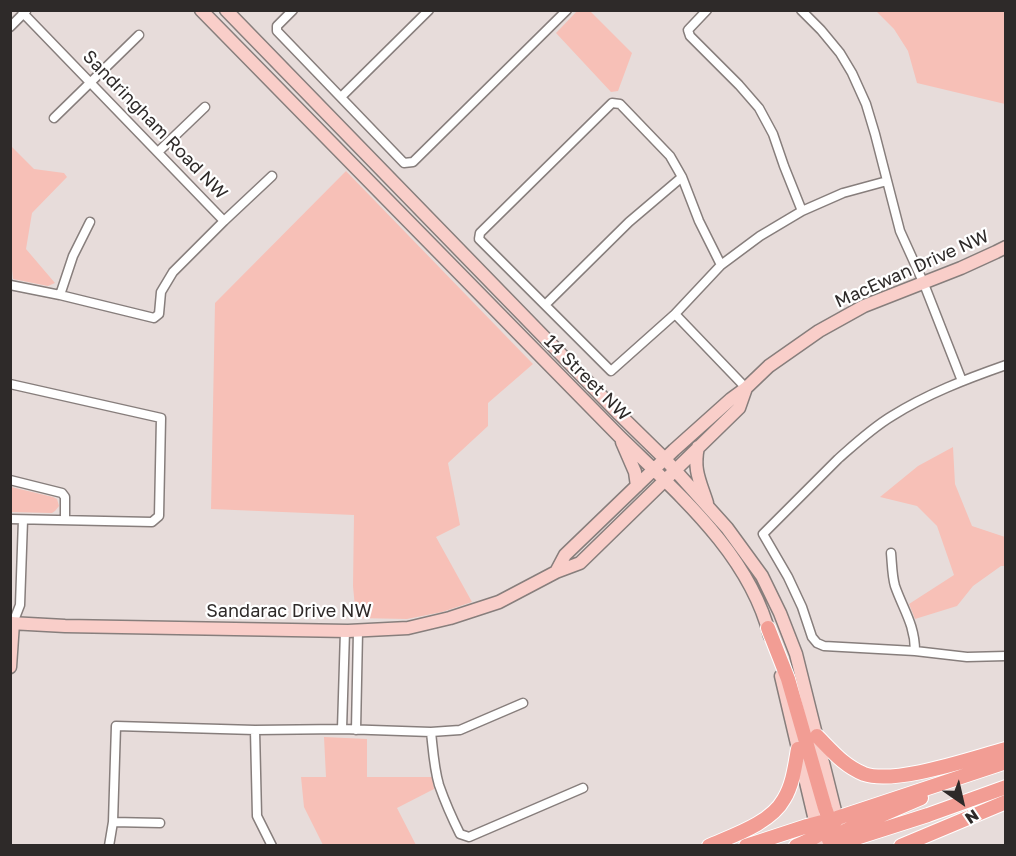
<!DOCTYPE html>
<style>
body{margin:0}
#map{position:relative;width:1016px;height:856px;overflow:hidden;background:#e7dcda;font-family:"Golos Text",sans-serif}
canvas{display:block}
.frame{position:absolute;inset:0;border:12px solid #2e2a29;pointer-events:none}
.north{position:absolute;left:932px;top:772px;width:60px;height:60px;-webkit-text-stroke:4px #fff;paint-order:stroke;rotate:146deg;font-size:16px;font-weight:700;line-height:24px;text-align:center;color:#2e2a29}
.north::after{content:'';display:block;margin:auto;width:21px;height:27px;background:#2e2a29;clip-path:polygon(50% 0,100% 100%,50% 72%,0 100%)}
</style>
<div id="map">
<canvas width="1016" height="856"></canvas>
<div class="frame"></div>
<div class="north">N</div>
</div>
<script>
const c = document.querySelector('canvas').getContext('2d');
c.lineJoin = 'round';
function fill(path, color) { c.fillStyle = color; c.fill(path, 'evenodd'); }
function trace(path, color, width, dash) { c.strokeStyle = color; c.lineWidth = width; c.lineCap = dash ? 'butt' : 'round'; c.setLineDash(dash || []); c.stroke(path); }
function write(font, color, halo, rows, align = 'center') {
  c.font = font + ' "Golos Text",sans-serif'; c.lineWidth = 4.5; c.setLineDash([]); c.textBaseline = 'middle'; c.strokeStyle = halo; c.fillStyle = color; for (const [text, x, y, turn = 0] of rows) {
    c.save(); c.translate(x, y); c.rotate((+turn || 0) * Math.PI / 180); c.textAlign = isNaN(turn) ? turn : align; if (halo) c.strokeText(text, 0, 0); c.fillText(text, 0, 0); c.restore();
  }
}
const green = new Path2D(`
 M578 10 590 11 632 53 618 91 611 92 556 33Z
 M876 11H1005V104L917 83 908 51 894 29Z
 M11 146 34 169 64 173 67 177 32 213 26 249 55 283 48 286 13 279 10 249Z
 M346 171 533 364 488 403V426L448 463 460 525 436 537 472 602 442 612 407 619 356 618 353 586 354 515 211 509 215 303Z
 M953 447 955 484 972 526 1005 537V566H1001L973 586 957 606 915 619 909 604 954 575 937 526 917 506 880 497 918 466Z
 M11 487 53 497 57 499 59 506 55 511 52 513 11 512Z
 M324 737 367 739V777H432L434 789 397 808 416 845H323L304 807 301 777H326Z`);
const street = new Path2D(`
 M293 10 277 26V31L404 163 413 162 567 10
 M707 10 688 30 690 36 739 85 759 108 773 134 784 166 802 211
 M801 10 821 30 840 53 852 73 866 104 875 134 900 231 924 284 962 381
 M10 27 26 11
 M341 97 429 10
 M54 118 139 35
 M158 152 205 107
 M224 221 272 176
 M721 265 699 221 682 177 670 156 620 104 612 103 480 233 479 239 611 371 675 314 721 265 760 236 802 211 843 193 887 181
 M10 285 60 295 154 318 159 314 161 292 173 272 224 221 23 13 22 10
 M60 295 73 256 90 222
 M545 305 629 222 682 177
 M675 314 746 388
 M1006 365C966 379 927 394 892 416 872 428 855 444 838 459 813 484 788 509 763 534L788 577 802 607 812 637 817 643 824 646 915 651 967 657 1006 656
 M10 384 161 418 159 516 152 522 10 519
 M10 480 62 493 65 497V520
 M891 553C892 563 892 576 895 586 903 609 915 625 915 651
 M13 623 20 605 23 520
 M342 729 345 631
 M255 730 257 816 272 846
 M356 730 358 631
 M431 732C433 750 434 768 439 785 445 802 452 818 460 834L469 837 583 788
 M113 822 160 823
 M109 846 113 822 116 726 255 730 342 729 431 732 460 730 523 703`);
const secondary = new Path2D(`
 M201 10 619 436C678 494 749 553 770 636
 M226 10 619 414 665 459 727 528 762 576 780 613 796 654 839 827
 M622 442 635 472 637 486
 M698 447C693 470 700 481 707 503
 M556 572 565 555 674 450 731 399 746 388 769 366 819 331 864 306 961 268 996 252 1006 247
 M10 623 65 626 348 631 408 628 450 618 499 602 556 572 580 563 739 408 746 388
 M10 667 13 623
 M781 676 821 846`);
const primary = new Path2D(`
 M768 628 788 679 825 808 834 834 843 842
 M817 736C832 751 844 766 864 774 896 785 972 758 1006 749
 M829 840 849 829 921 798
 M709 846C734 835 771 823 784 799 793 784 795 766 798 749
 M746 846 807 826 837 818 1006 762
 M796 846C811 840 826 832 836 820
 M831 846 928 815 1006 787
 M901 846 1006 802`);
const streetNames = [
 ["Sandringham Road NW",155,125,46],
 ["MacEwan Drive NW",912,269,-24],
 ["14 Street NW",587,378,45],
 ["Sandarac Drive NW",289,611]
];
fill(green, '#f7c0b7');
trace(street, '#877e7c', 11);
trace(secondary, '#877e7c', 15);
trace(primary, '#fff', 16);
trace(street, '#fff', 8);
trace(secondary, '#f9cec9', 12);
trace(primary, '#f29d94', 14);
write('18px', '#2e2a29', '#fff', streetNames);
</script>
